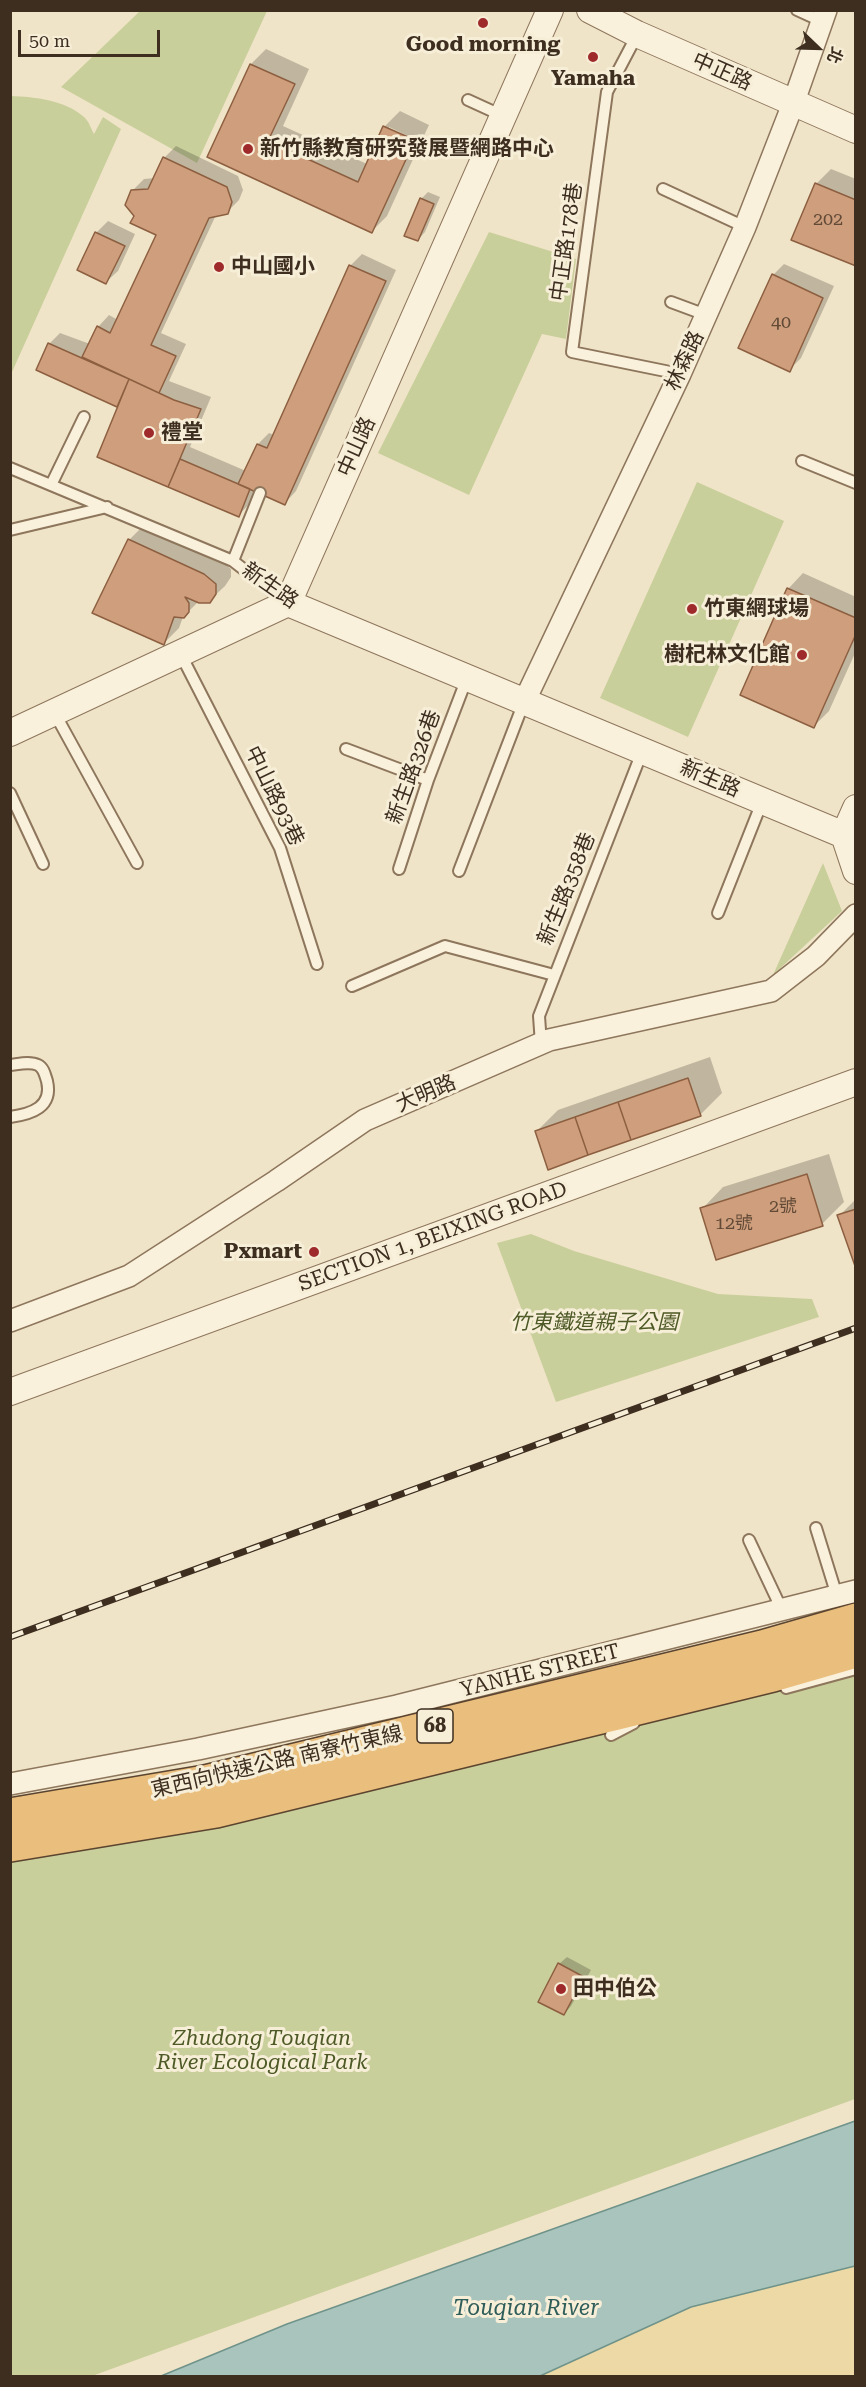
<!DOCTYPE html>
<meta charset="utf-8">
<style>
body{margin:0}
#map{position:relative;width:866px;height:2387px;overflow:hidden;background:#f0e4c8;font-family:"Roboto Serif","Noto Sans TC",serif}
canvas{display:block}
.frame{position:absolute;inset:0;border:12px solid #3d2e20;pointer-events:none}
.north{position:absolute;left:788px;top:18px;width:60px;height:60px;-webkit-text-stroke:4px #f7eed8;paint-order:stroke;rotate:113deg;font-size:16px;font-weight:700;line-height:24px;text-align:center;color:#3d2e20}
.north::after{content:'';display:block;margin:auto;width:21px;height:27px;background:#3d2e20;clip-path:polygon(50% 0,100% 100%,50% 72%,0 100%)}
.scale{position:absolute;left:18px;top:30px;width:142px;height:27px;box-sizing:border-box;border:3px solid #3d2e20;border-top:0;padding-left:8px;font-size:18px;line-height:21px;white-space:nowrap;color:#3d2e20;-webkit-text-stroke:4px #f7eed8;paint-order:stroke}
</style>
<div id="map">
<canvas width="866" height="2387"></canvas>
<div class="frame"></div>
<div class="north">北</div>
<div class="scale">50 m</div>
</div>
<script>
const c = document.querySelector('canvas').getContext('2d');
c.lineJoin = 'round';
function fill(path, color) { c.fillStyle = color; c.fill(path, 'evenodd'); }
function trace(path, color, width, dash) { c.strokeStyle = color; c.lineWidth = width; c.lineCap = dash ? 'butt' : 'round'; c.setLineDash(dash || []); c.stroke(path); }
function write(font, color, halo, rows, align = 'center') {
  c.font = font + ' "Roboto Serif","Noto Sans TC",serif'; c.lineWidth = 6; c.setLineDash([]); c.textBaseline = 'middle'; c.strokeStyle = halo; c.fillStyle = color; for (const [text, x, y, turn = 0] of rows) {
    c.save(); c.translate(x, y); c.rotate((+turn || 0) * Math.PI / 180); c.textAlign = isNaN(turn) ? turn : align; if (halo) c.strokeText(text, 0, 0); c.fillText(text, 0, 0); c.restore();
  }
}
const green = new Path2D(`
 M140 11H267L197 163 61 87Z
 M11 96C35 97 65 100 84 117 89 121 91 129 94 134L103 117 121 129 12 372Z
 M489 232 576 259 566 339 542 334 469 495 378 453Z
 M697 482 784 521 688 737 600 698Z
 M823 863 842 911 773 975Z
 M531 1234 574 1251 718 1294 812 1299 819 1317 556 1402 497 1243Z
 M855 1642V2099L92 2376H11L10 1849Z`);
const sand = new Path2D(`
 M855 2132V2376H161Z`);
const water = new Path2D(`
 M855 2121V2266L691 2307 540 2376H161L287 2324Z`);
const shadow = new Path2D(`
 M266 49 309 69 283 126 367 164 385 126 400 111 429 125 421 142 389 127V130L420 144 387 216 372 231 209 156 251 64Z
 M176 146 238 176 243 190 239 200 227 212 216 215 161 333 186 344 169 381 211 397 190 447 246 471 258 444 269 433 274 435 350 266 362 254 396 270 296 491 285 503 256 490 250 503 239 515 99 456 119 407 38 369 49 344 60 333 90 344 98 327 109 315 118 320 158 234 135 216 132 191 144 179 155 178 165 157Z
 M831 169 856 179V265L816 184Z
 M428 192 440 197 425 232 418 240 421 199Z
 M108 221 135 234 118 271 106 282 79 270 97 232Z
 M784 264 834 286 801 358 789 370 773 275Z
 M144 525 219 559 231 569V577L225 586 209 601H199L183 617 179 628 164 643 129 540Z
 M803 573 856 597V651L829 711 814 726 788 589Z
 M710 1057 722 1093 700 1115 537 1131 558 1110Z
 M829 1154 844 1202 822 1224 717 1258 702 1209 723 1187Z
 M856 1199V1262L839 1216Z
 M567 1957 591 1970 571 2006 564 2014 559 1964Z`);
const building = new Path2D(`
 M250 64 295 84 268 141 358 182 383 126 415 140 372 233 207 157Z
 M163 157 227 187 232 202 228 214 209 218 151 345 176 356 159 393 82 357 97 326 110 333 156 235 130 223 134 216 125 205 131 190 148 189Z
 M815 183 856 200V266L791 240Z
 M420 198 434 204 418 241 404 236Z
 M95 232 125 246 106 284 77 270Z
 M349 265 386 281 285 505 238 484 257 444 267 448Z
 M772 274 823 298 790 372 738 348Z
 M48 343 129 379 117 407 36 370Z
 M129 379 174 400 201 409 168 487 97 457Z
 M180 459 250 489 239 517 168 487Z
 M128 539 204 574 216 584V594L210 603H199L185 597 189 603V612L184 618 174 617 164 645 92 613Z
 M787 588 856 618V634L814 728 740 695Z
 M688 1078 701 1116 631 1140 618 1102Z
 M618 1102 631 1140 588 1155 575 1117Z
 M575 1117 588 1155 548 1170 535 1131Z
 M807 1174 823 1226 716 1260 700 1208Z
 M856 1209V1265L855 1266 837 1215Z
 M558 1963 584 1977 564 2015 538 2002Z`);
const service = new Path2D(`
 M797 10 821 21
 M637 35 607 92 572 352 680 374
 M468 100 503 116
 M663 189 745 227
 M671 302 706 315
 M802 461 856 483
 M10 468 233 561 286 602
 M51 485 84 417
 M10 530 107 507
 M233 561 260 493
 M180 653 280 848 317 964
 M54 712 137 863
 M346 749 428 780
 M10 793 43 864
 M399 869 428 780 467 678
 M459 871 524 702
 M718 913 762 802
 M352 986 445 946 554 975
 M541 1044 539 1016 642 752
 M10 1065C19 1064 30 1061 38 1065 44 1068 45 1075 47 1081 53 1107 32 1114 10 1117
 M816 1528 837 1596
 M749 1540 782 1610
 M786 1688 856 1669
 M611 1735 634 1723`);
const minor = new Path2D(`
 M524 702 680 374 745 227 793 104 826 10
 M10 1321 129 1276 276 1181 365 1120 549 1040 771 991 816 956 856 915
 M10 1784 198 1749 397 1706 856 1591`);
const tertiary = new Path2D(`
 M590 10 637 34 856 130
 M288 603 844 835
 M10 733 288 603 550 10
 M856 808 844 835 856 871
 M10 1392 856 1082`);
const trunk = new Path2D(`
 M10 1815 205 1782 762 1647 856 1620
 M10 1845 216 1811 773 1675 856 1651`);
const rail = new Path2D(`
 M10 1637 856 1328`);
const markers = [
 [483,23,6,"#9e2a2b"],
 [593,57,6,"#9e2a2b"],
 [248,149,6,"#9e2a2b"],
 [219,267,6,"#9e2a2b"],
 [149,433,6,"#9e2a2b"],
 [692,609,6,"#9e2a2b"],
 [802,655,6,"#9e2a2b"],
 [314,1252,6,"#9e2a2b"],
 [561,1989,6,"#9e2a2b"]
];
const numberNames = [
 ["202",828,220],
 ["40",781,323],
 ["2號",783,1207],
 ["12號",734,1224]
];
const shields = [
 [435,1726,36]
];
const shieldNames = [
 ["68",435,1726]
];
const poiNames = [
 ["Good morning",483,45,"center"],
 ["Yamaha",593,79,"center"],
 ["新竹縣教育研究發展暨網路中心",260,149],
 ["中山國小",231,267],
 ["禮堂",161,433],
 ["竹東網球場",704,609],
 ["樹杞林文化館",790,655,"right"],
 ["Pxmart",302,1252,"right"],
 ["田中伯公",573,1989]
];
const streetNames = [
 ["中正路",722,72,24],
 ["中正路178巷",567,242,-82],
 ["林森路",685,361,-65],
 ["中山路",357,447,-66],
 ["新生路",270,586,35],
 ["新生路326巷",414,767,-70],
 ["新生路",710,779,23],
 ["中山路93巷",274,796,64],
 ["新生路358巷",567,889,-68],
 ["大明路",426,1094,-23],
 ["SECTION 1, BEIXING ROAD",433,1237,-20],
 ["YANHE STREET",540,1671,-14],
 ["東西向快速公路 南寮竹東線",277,1762,-13]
];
const parkNames = [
 ["竹東鐵道親子公園",594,1323],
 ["Zhudong Touqian",262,2039],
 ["River Ecological Park",262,2063]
];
const waterNames = [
 ["Touqian River",526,2309]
];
fill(green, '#c9cf9b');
fill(sand, '#ecd9a5');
fill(water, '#a9c4bc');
trace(water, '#6f938a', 1.5);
fill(shadow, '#0003');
fill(building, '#cf9f7d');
trace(building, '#8d5f41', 1.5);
trace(service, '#8d765c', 14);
trace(minor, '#8d765c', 24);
trace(tertiary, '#8d765c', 28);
trace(trunk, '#5b4430', 36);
trace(service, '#faf1dc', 10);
trace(minor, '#faf1dc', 21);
trace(tertiary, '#faf1dc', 26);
trace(trunk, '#eabe7c', 33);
trace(rail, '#3d2e20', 7);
trace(rail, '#f7eed8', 4.5, [14]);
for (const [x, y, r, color] of markers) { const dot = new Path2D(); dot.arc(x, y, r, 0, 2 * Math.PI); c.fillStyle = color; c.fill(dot); trace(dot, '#f7eed8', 2); }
write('18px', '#624a37', null, numberNames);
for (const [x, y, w] of shields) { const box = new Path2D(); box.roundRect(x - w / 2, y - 17, w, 34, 4.5); c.fillStyle = '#f7eed8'; c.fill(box); trace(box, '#3d2e20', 1.5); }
write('bold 20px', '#3d2e20', null, shieldNames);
write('bold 21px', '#3d2e20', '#f7eed8', poiNames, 'left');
write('21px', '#3d2e20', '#f7eed8', streetNames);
write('italic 21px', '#4d5a26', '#f7eed8', parkNames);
write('italic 22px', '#2f5d5a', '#f7eed8', waterNames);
</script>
